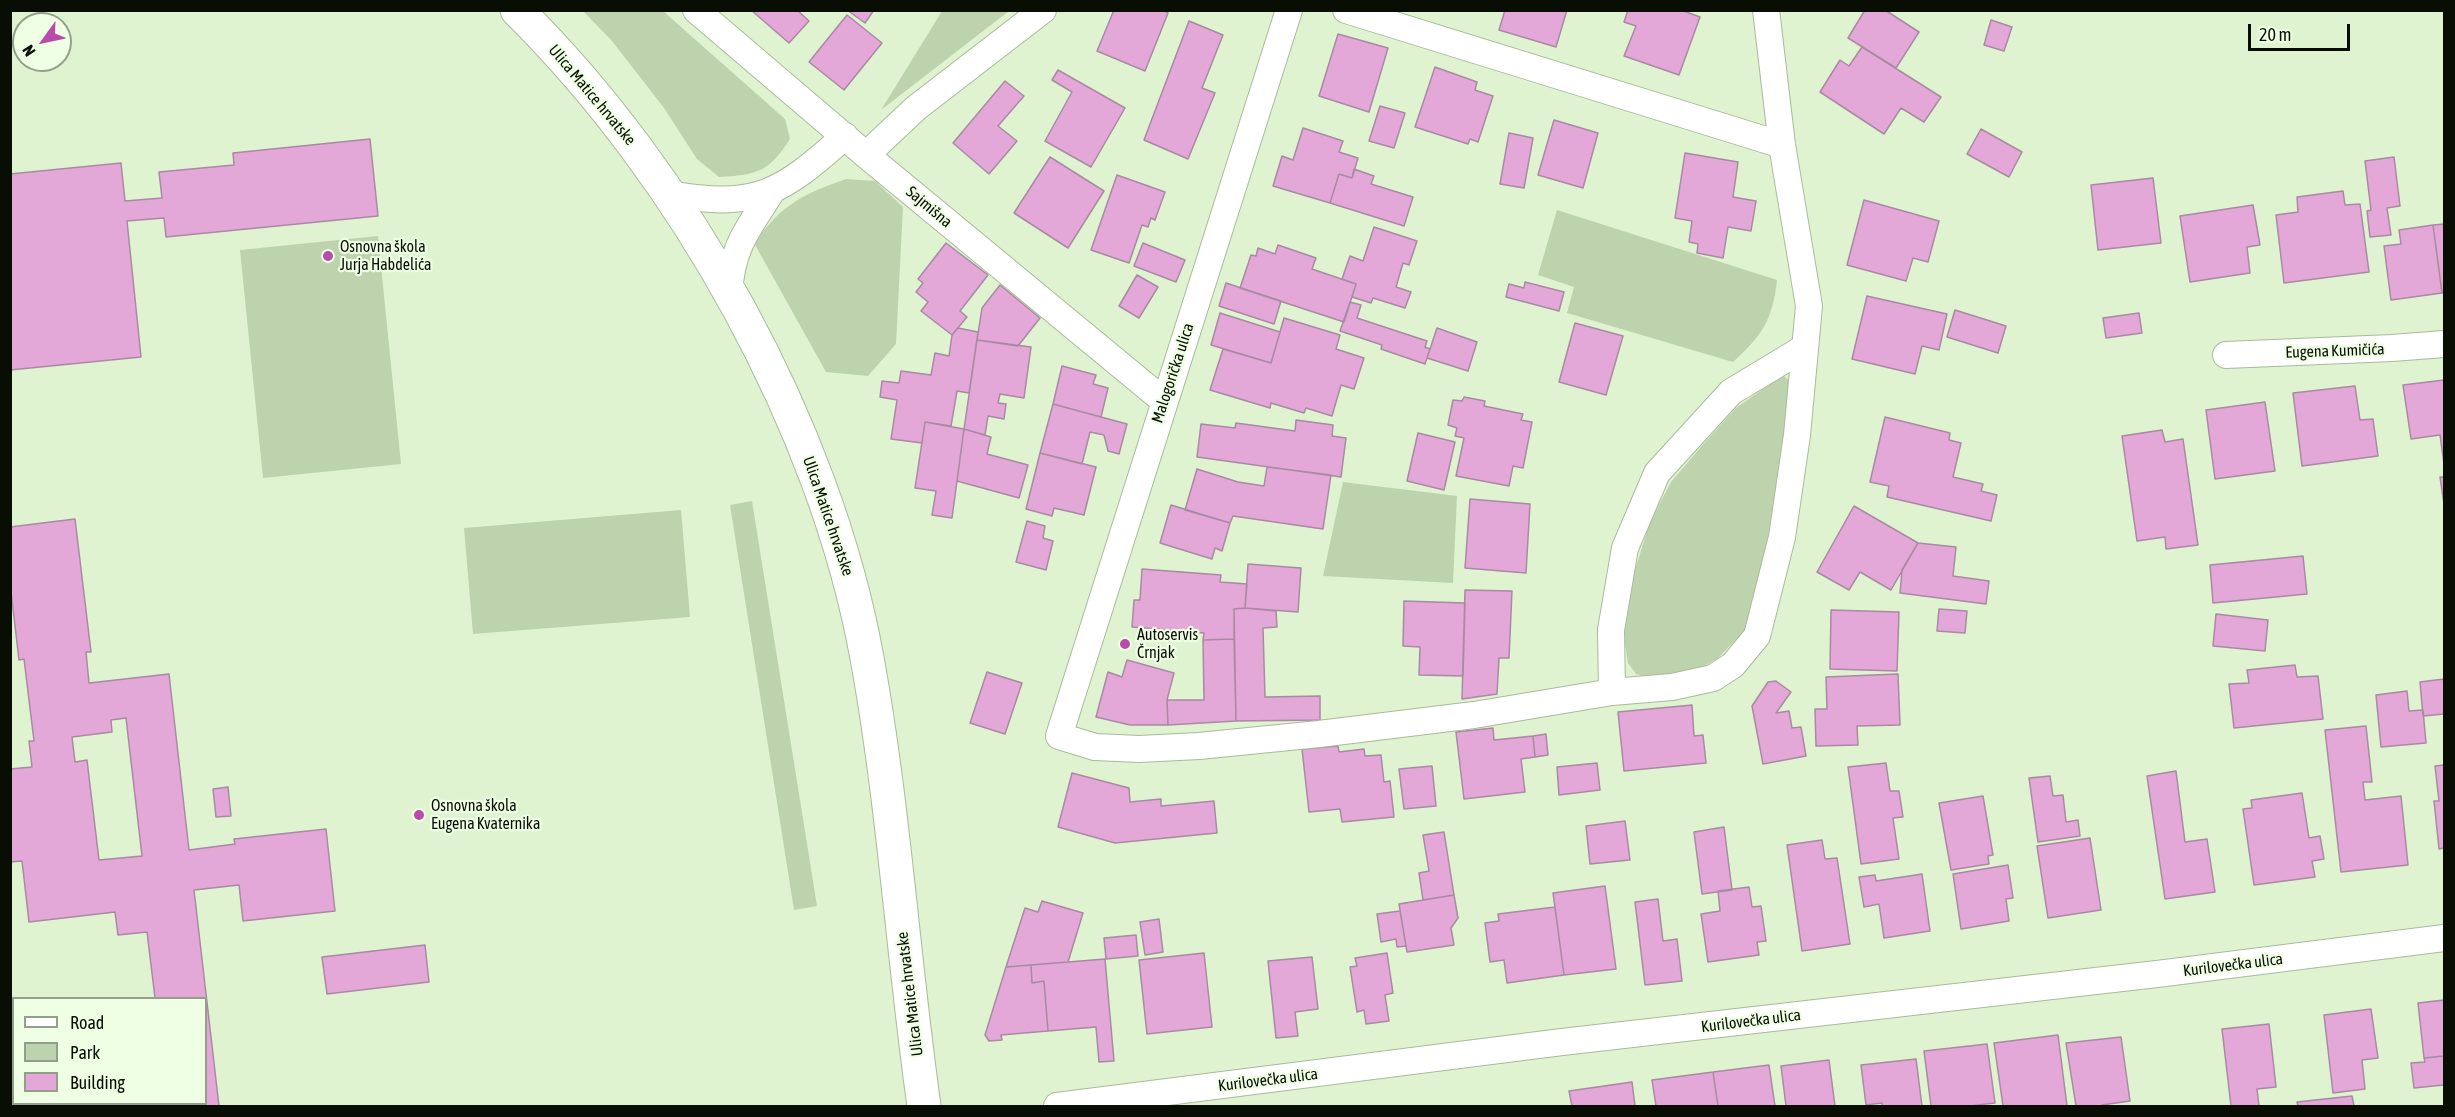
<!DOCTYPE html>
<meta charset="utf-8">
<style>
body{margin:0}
#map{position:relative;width:2455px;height:1117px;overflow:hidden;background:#dff3d1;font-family:"Asap Condensed",sans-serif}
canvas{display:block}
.frame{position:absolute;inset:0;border:12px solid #080e04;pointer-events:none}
.legend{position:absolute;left:12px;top:997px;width:195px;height:108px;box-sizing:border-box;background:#efffe3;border:2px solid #939f8a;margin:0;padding:8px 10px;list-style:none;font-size:18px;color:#080e04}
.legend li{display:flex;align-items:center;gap:12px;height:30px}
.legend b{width:30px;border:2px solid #939f8a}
.north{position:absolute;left:12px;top:12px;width:60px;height:60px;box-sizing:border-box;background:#efffe3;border:2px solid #939f8a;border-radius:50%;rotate:237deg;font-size:16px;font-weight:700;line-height:24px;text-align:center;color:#080e04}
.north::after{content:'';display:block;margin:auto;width:21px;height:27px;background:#b94cab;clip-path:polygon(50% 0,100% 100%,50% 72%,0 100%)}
.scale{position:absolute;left:2248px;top:24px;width:102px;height:27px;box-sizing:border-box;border:3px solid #080e04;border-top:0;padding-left:8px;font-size:18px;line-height:21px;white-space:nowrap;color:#080e04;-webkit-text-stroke:4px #efffe3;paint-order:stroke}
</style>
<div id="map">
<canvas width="2455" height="1117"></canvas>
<div class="frame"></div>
<ul class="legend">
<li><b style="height:8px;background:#fff"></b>Road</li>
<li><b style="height:16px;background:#bdd3ad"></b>Park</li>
<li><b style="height:16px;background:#e3a7d8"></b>Building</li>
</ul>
<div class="north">N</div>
<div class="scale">20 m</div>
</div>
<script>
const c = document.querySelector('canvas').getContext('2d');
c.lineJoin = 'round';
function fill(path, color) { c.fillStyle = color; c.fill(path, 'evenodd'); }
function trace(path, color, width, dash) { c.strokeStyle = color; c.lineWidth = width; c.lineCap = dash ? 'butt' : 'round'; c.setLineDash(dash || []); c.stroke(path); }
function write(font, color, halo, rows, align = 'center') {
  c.font = font + ' "Asap Condensed",sans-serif'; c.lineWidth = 4.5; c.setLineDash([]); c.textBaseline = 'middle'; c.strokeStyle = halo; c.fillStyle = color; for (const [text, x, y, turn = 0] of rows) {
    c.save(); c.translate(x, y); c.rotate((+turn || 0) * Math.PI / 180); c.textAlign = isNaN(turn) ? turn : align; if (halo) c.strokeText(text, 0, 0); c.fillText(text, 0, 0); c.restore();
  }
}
const green = new Path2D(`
 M583 11H663L785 119 790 139C769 172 757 175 719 177L697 159 664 108 612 41Z
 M942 11H1009L881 110Z
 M846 179 875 181 903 207 896 344 868 376 826 372 754 243C783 204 801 195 846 179Z
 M1557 210 1777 280C1773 319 1762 336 1733 362L1567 313 1574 287 1538 275Z
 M378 236 401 464 263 478 240 250Z
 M1783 375 1793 384 1777 491 1760 576 1746 629 1718 658 1691 674 1655 679 1636 674 1628 663 1622 626 1634 573 1650 522 1671 482 1706 441 1736 408Z
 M1343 482 1457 496 1453 583 1323 576Z
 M752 501 817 906 794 910 730 505Z
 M681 510 690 617 473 634 464 528Z`);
const building = new Path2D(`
 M751 10H797L809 21 789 43Z
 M847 10H874L865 23Z
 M1114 10H1163L1168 13 1145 71 1097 51Z
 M1505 10H1567L1556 47 1499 30Z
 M1628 10H1681L1700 17 1679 75 1624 56 1636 26 1624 22Z
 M1865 10H1885L1919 32 1896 68 1848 38Z
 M847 15 882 43 844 90 809 62Z
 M1991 20 2012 27 2004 51 1984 45Z
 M1189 21 1223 35 1202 88 1215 93 1188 159 1144 140Z
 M1338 34 1388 48 1369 112 1319 96Z
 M1862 47 1941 97 1924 122 1901 108 1884 134 1820 92 1840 60 1849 66Z
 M1435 67 1477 82 1475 90 1493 96 1478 142 1470 139 1468 144 1415 127Z
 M1058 70 1125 108 1091 167 1045 141 1072 92 1052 80Z
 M1005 81 1024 96 998 126 1017 141 989 174 953 143Z
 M1380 106 1405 113 1394 148 1369 141Z
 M1554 120 1598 133 1583 188 1538 175Z
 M1303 128 1343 141 1339 152 1358 158 1352 178 1339 174 1330 203 1273 186 1282 156 1293 160Z
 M1981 129 2022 152 2009 177 1967 154Z
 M1509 133 1533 138 1524 188 1500 184Z
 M370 139 378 216 166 237 164 218 127 221 141 357 10 370V174L121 163 125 201 162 198 159 172 234 165 233 153Z
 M1685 153 1738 162 1733 197 1756 201 1751 231 1728 227 1723 258 1697 253 1698 244 1689 242 1692 221 1675 218Z
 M1050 157 1104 191 1068 248 1014 213Z
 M2394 157 2400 206 2387 208 2391 235 2370 237 2367 211 2371 210 2365 161Z
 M1354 169 1374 176 1371 184 1413 197 1404 226 1330 203 1339 174 1352 178Z
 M1117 175 1165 192 1155 220 1151 218 1148 227 1142 225 1129 263 1091 250Z
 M2153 178 2161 243 2098 250 2091 185Z
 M2343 191 2345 205 2360 204 2369 272 2284 283 2276 215 2298 212 2297 197Z
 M1864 200 1939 221 1928 262 1913 258 1906 281 1847 265Z
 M2253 205 2260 245 2247 247 2250 273 2190 282 2180 216Z
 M2444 224V292L2442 293 2433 225Z
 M2433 225 2442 293 2391 300 2384 246 2401 244 2399 230Z
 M1374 227 1417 241 1409 265 1403 263 1396 287 1411 292 1405 308 1373 298 1371 303 1352 297 1356 284 1342 279 1350 256 1363 261Z
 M946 243 988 275 960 311 967 317 952 335 921 311 928 302 916 292 923 283 918 279Z
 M1143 243 1185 260 1176 282 1134 266Z
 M1278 245 1316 258 1312 269 1356 284 1344 322 1240 288 1251 255 1256 256 1258 248 1275 254Z
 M1137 275 1158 287 1139 318 1119 306Z
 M1525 282 1564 292 1559 311 1506 297 1509 284 1524 288Z
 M1226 283 1281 301 1274 324 1219 306Z
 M1000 285 1040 318 1018 346 977 340 982 308Z
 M1867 296 1947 314 1939 350 1922 346 1915 374 1852 359Z
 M1350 302 1361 305 1357 318 1427 341 1425 347 1430 349 1425 364 1381 349 1382 345 1340 331Z
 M1955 310 2006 326 1998 353 1947 337Z
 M1220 313 1280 332 1271 363 1211 345Z
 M2139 313 2142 333 2106 338 2103 318Z
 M1284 318 1340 335 1336 349 1364 358 1354 389 1341 385 1332 416 1306 408 1304 413 1271 403 1270 408 1210 390 1223 349 1271 363Z
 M1575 323 1623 336 1606 395 1559 382Z
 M958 328 978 332 969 393 957 391 951 426 925 422 922 443 891 439 897 400 880 397 882 381 899 383 901 371 931 375 935 353 949 356 952 335Z
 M1437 328 1477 342 1468 371 1427 358Z
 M977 340 1031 347 1024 398 1000 394 998 403 1006 404 1004 419 988 416 985 435 964 429Z
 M1062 366 1096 375 1093 384 1108 388 1101 417 1053 404Z
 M2444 380V464L2440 435 2411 439 2403 385Z
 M2355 386 2360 420 2373 419 2378 456 2302 466 2293 393Z
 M1464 397 1485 401 1484 406 1523 414 1521 420 1532 422 1523 468 1513 466 1509 486 1456 476 1464 438 1455 436 1457 428 1448 425 1453 400 1462 401Z
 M2265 402 2275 471 2215 479 2206 410Z
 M1053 404 1127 424 1119 454 1108 451 1104 435 1090 432 1082 464 1040 453Z
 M1885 417 1950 433 1949 440 1961 443 1953 477 1983 484 1981 491 1997 495 1991 521 1887 497 1889 486 1870 482Z
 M1296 420 1333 425 1332 436 1346 438 1341 477 1197 457 1201 424 1235 428 1236 423 1295 431Z
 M925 422 964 429 952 518 932 515 936 491 915 488Z
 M964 429 991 437 987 454 1028 465 1019 498 957 481Z
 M2162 430 2165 442 2183 439 2198 545 2166 549 2165 537 2137 541 2122 436Z
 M1418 433 1455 442 1444 490 1407 481Z
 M1040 453 1096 467 1084 515 1054 508 1052 516 1026 509Z
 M1267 467 1331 475 1323 529 1233 516 1230 523 1185 510 1197 469 1238 482 1264 486Z
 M2440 477H2444V504Z
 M1470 499 1530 504 1526 573 1465 568Z
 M1171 505 1230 523 1222 551 1215 548 1212 559 1160 543Z
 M1854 506 1918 543 1891 590 1860 572 1849 590 1817 572Z
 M75 519 91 652H86L89 683 169 674 189 850 235 844 234 839 326 829 335 911 243 921 239 885 194 890 219 1106H167V1104H206V998H155L147 932 118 935 115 912 29 922 22 861 10 862V769L32 767 29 741H34L24 659 19 660 10 583V527ZM126 718 142 856 99 860 87 760 75 762 72 737 112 732 111 720Z
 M1027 521 1045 526 1043 538 1053 541 1046 570 1016 562Z
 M1918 543 1956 547 1953 576 1989 581 1986 604 1900 593 1902 570Z
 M2303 556 2307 594 2213 603 2210 565Z
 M1248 564 1301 568 1298 612 1245 608Z
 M1142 569 1221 575 1220 582 1247 584 1245 608 1234 609V639L1203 640 1204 633 1132 627 1134 600H1140Z
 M1465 590 1512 591 1509 658H1499L1497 694 1462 699Z
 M1404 601 1465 603 1463 676 1419 675 1420 647 1403 646Z
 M1245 608 1276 611 1277 627 1263 628 1265 697 1320 696V720L1236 721 1234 609Z
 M1939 609 1967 611 1965 633 1937 631Z
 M1831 610 1899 612 1897 671 1830 669Z
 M2216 614 2268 620 2265 651 2213 646Z
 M1234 639 1236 721 1168 725 1167 700H1204L1203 640Z
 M1127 660 1174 673 1167 700 1168 725H1130L1096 717 1108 672 1122 677Z
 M2295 665 2297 677 2318 676 2323 719 2234 728 2229 684 2249 683 2247 670Z
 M987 672 1022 683 1005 734 970 723Z
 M1898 674 1900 725 1857 726 1858 745 1816 746 1815 709H1827L1826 677Z
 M2444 679V714L2423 716 2420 682Z
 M1776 681 1791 692 1776 713 1789 711 1792 728 1801 727 1806 756 1763 764 1752 706 1768 682Z
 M2407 691 2409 711 2423 710 2426 743 2381 747 2376 695Z
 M1692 705 1694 736 1703 735 1706 763 1624 771 1618 712Z
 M2366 726 2372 782H2363L2365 800 2401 796 2408 865 2341 872 2325 730Z
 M1493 728 1494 740 1533 736 1535 757 1521 759 1525 792 1464 799 1456 732Z
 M1546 734 1548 755 1535 757 1533 736Z
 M1338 746 1339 752 1364 749 1365 756 1381 755 1384 782 1390 781 1394 817 1342 822 1340 809 1309 812 1302 749Z
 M1597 763 1600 790 1559 795 1557 767Z
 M1886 763 1890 791H1899L1903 817 1893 818 1899 859 1861 864 1848 767Z
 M2444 765V848L2439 849 2434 801H2439L2435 766Z
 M1432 766 1436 806 1404 809 1399 769Z
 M2176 771 2185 842 2207 839 2215 892 2165 899 2147 776Z
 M1072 773 1129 788 1130 802 1161 799V806L1214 801 1217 833 1115 843 1058 827Z
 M2050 776 2053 796 2063 795 2066 822 2078 820 2080 836 2038 842 2029 778Z
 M228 787 231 816 216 817 213 789Z
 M2302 793 2309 838 2320 836 2324 859 2312 861 2315 877 2254 885 2243 809 2252 808 2251 800Z
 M1983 796 1993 855 1988 856 1989 864 1951 870 1939 803Z
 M1625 821 1630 860 1590 864 1586 826Z
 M1724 827 1732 890 1702 894 1694 832Z
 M1444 832 1454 895 1423 900 1419 873 1429 871 1423 835Z
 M2090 838 2101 910 2048 918 2037 846Z
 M1822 840 1825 859 1837 858 1850 944 1802 951 1787 845Z
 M2008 865 2013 898 2006 899 2009 921 1961 929 1953 874Z
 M1922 874 1930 931 1884 938 1879 904 1864 907 1859 877 1875 875 1876 881Z
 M1605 886 1616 969 1564 975 1553 893Z
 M1749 887 1752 907 1761 906 1766 941 1757 942 1759 955 1708 962 1701 914 1720 911 1718 891Z
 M1454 895 1458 918 1451 928 1454 945 1407 952 1399 904Z
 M1658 899 1663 941 1677 939 1682 981 1645 985 1635 902Z
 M1042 901 1083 913 1068 962 1006 967 1025 908 1038 912Z
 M1555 907 1564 975 1507 983 1504 960 1490 962 1485 923 1499 921 1498 914Z
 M1400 911 1406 946 1397 947 1396 939 1381 942 1377 914Z
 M1159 919 1163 952 1145 955 1140 922Z
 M1136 935 1138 956 1106 959 1104 938Z
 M425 945 429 982 327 994 322 957Z
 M1204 953 1212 1027 1147 1034 1139 960Z
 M1387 953 1393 993 1385 995 1389 1021 1366 1024 1364 1010 1357 1012 1350 967 1357 966 1355 958Z
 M1312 957 1318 1009 1295 1012 1298 1036 1276 1038 1268 961Z
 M1105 959 1114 1061 1099 1062 1096 1027 1048 1031 1044 981 1032 983 1031 965Z
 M1031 965 1032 983 1044 981 1048 1031 1001 1035 1002 1040 989 1041 985 1035 1006 967Z
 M2444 1000V1056L2424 1058 2418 1003Z
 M2371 1009 2378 1058 2362 1060 2365 1089 2333 1093 2324 1015Z
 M2269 1024 2276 1087 2257 1089 2259 1106H2231L2222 1029Z
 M2058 1035 2067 1106H2003L1994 1043Z
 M2121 1037 2130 1101 2102 1105 2103 1106H2076L2066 1043Z
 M1987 1044 1995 1103 1969 1106H1931L1924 1051Z
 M2444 1056V1085L2414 1088 2411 1063 2425 1062 2424 1058Z
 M1916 1059 1922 1106H1882V1103L1866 1105 1861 1065Z
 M1829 1060 1835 1106H1786L1781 1066Z
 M1769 1065 1775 1106H1718L1713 1072Z
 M1713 1072 1718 1106H1656L1652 1080Z
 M1632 1082 1635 1106H1572L1569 1091Z
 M2352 1096 2354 1106H2298L2297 1102Z`);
const street = new Path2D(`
 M696 10 866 155 1164 401
 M1289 10 1059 736 1095 747 1139 749 1199 746 1319 734 1474 715 1612 692 1672 687 1713 678 1733 665 1757 636 1782 537 1797 435 1809 306 1782 145 1766 10
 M1346 10 1782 145
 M866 155 916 108 1043 10
 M669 194C757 209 780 194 845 136
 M729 293C732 246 748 229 772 191
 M2226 355 2392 348 2444 344
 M1612 692 1611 630 1625 548 1657 473 1731 392 1804 348
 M1057 1106 1562 1042 2157 974 2444 938`);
const secondary = new Path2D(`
 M517 10C685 176 825 426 867 658 894 806 903 958 924 1106`);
const markers = [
 [328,256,6,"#b94cab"],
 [1125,644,6,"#b94cab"],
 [419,815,6,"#b94cab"]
];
const streetNames = [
 ["Ulica Matice hrvatske",592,95,50],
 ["Sajmišna",929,207,40],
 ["Eugena Kumičića",2335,351,-2],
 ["Malogorička ulica",1173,373,-72],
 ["Ulica Matice hrvatske",828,516,71],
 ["Kurilovečka ulica",2233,965,-7],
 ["Ulica Matice hrvatske",910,994,-97],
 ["Kurilovečka ulica",1751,1021,-7],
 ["Kurilovečka ulica",1268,1080,-7]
];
const poiNames = [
 ["Osnovna škola",340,247],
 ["Jurja Habdelića",340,265],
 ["Autoservis",1137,635],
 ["Črnjak",1137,653],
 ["Osnovna škola",431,806],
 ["Eugena Kvaternika",431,824]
];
fill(green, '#bdd3ad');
fill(building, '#e3a7d8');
trace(building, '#a88aa2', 1.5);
trace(street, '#a7bb9a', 28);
trace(secondary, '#a7bb9a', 35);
trace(street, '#fff', 26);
trace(secondary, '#fff', 33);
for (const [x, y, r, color] of markers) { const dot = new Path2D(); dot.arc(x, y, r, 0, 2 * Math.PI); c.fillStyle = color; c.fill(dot); trace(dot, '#efffe3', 2); }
write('16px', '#080e04', '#efffe3', streetNames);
write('16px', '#080e04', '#efffe3', poiNames, 'left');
</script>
